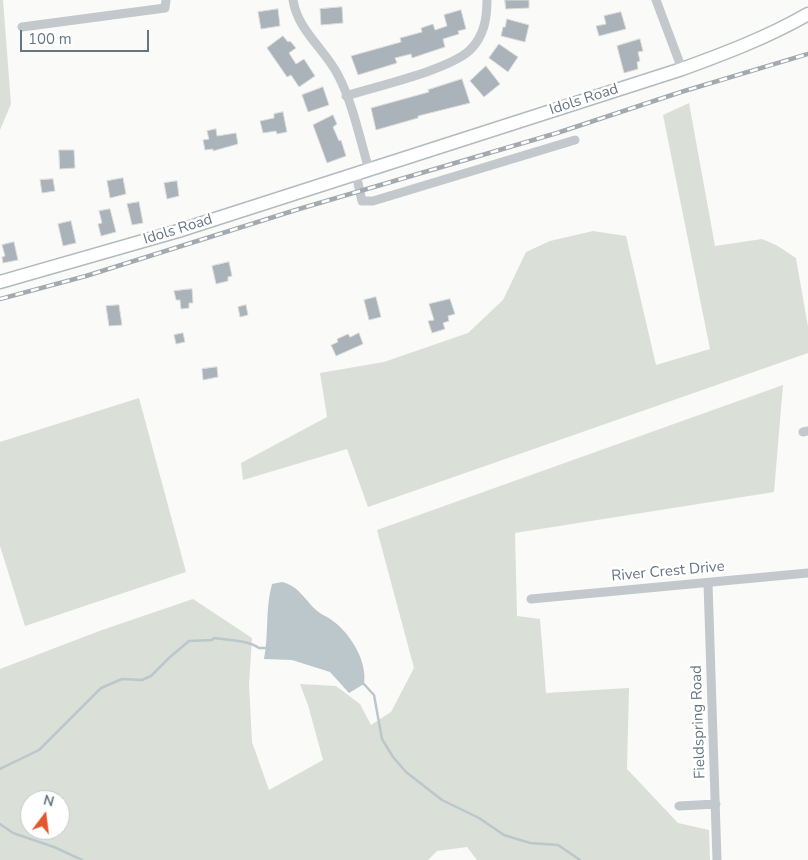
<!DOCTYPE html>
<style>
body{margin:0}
#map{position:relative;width:808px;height:860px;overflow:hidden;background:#fafaf8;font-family:"Nunito Sans",sans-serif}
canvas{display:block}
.north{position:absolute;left:20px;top:790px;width:50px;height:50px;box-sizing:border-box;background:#fff;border:1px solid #c1c8cd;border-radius:50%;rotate:15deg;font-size:14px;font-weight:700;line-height:20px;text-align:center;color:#657683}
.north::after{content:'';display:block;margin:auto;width:18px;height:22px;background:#e4572e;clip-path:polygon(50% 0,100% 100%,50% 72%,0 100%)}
.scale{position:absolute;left:20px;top:30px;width:129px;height:22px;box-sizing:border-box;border:2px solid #657683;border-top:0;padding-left:6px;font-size:15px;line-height:18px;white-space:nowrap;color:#657683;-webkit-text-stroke:4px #fff;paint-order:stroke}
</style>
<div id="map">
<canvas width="808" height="860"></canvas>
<div class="north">N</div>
<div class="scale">100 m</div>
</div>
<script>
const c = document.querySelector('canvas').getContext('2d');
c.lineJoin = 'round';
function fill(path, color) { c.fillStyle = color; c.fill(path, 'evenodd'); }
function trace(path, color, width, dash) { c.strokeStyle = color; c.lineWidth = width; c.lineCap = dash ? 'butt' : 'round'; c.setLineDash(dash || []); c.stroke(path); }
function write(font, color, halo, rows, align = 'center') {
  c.font = font + ' "Nunito Sans",sans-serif'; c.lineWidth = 5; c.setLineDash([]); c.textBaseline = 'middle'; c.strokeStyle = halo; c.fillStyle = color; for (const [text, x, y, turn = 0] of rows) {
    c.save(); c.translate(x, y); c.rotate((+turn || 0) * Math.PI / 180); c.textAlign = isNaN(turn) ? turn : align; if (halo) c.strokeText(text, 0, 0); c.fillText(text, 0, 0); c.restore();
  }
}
const green = new Path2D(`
 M0 0H3L11 104 0 130Z
 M689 103 715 246 762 239 776 245 796 258 808 327V353L368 507 347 449 243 480 241 463 327 417 320 373 384 362 468 333 503 300 526 252 550 241 593 231 626 236 656 365 710 349 663 115Z
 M783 385 774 492 515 533 517 616 540 619 546 693 629 688 627 769 678 823 709 830 710 860H477L467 847 437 851 428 860H0V669L102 630 193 599 252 638 249 684 252 742 269 790 323 760 308 705 300 684 336 686 360 704 371 725 391 712 414 668 377 530ZM30 800H60V830H30Z
 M139 398 186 572 25 626 0 546V442Z`);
const water = new Path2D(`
 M282 582C298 586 303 597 314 608 319 614 327 616 333 621 350 633 368 662 364 684L349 693 330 672 292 660 264 659C269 634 265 609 272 584Z`);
const stream = new Path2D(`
 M362 682 374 695 382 739 393 757 406 772 442 800 479 818 504 835 530 843 558 845 580 860
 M0 769 39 750 101 688 122 679 142 680 151 676 170 657 189 641 212 640 214 638C228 640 248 640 259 648H268
 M0 824 13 833 54 847 82 860`);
const building = new Path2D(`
 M505 0H529V8L506 9Z
 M342 7 343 23 321 25 320 9Z
 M278 9 280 26 261 29 258 12Z
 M461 10 466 29 458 31 459 34 443 39 445 47 412 58 411 54 395 58 397 63 358 75 351 56 401 42 400 38 422 32 421 28 433 24 435 30 447 26 444 15Z
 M621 12 626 29 599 36 596 26 606 24 604 16Z
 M507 19 529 25 525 42 501 36 503 27H505Z
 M283 36 288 42 290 41 296 48 289 53 296 64 304 59 315 76 299 87 291 75 287 77 267 48Z
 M640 39 643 51 638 52 640 61 637 62 638 69 624 73 617 46Z
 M499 44 518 57 508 72 489 58Z
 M486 66 500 84 484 97 470 81Z
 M462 79 470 103 418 116V118L376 130 371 108 429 92 428 90Z
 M323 87 329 105 308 112 302 95Z
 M283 112 287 132 277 134 276 131 263 133 260 121 274 118V114Z
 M333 115 337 124 333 127 339 141 341 140 346 156 327 163 313 125Z
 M216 129 217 136 236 133 238 144 213 151V149L205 150 203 140 209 139 207 131Z
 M59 150H74L75 168 60 169Z
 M123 178 126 194 110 198 107 181Z
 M53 179 55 191 42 193 40 180Z
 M177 181 179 196 167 199 164 183Z
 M139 202 143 223 132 225 127 204Z
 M110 209 116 232 101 236 98 224 102 223 99 211Z
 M71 221 76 243 63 246 58 224Z
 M14 242 18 260 3 263 2 257 5 256 2 245Z
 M229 262 232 276 228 277V281L216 284 212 266Z
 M192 289 193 303H189V308L181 309 180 300H176L174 291Z
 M376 297 381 317 369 320 364 300Z
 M450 299 455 314 448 316 449 321 443 323 445 329 432 333 428 321 434 320 429 304Z
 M119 305 122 325 109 326 106 306Z
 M246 305 248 315 240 317 238 307Z
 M183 333 185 342 176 344 174 335Z
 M359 333 363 344 336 356 331 345 338 342 337 339 348 334 350 337Z
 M217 367 218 377 203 380 202 369Z`);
const street = new Path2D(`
 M293 0C298 31 324 48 338 75 353 104 360 139 369 170
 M656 0 682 69
 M22 27 165 8 166 0
 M346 96C377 86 449 70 470 50 484 36 487 19 487 0
 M356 174 362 201H373L575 140
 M803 432 808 431
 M708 583 717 860
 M531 599 808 573
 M679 806 716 804`);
const secondary = new Path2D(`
 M0 282 178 231 682 69C726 53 768 37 808 14`);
const rail = new Path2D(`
 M0 299 86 276 299 209 557 133 681 92 808 54`);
const streetNames = [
 ["Idols Road",584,100,-18],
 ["Idols Road",178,230,-17],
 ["River Crest Drive",668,572,-5],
 ["Fieldspring Road",699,722,-92]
];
fill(green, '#dadfd7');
fill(water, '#bbc7cb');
trace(stream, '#bbc7cb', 2.5);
fill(building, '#aab3b9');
trace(building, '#dcdcda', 1);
trace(secondary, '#b3babf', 15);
trace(street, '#c3c8cc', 9);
trace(secondary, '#fff', 12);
trace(rail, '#a2aab0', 4.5);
trace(rail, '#fff', 2.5, [8]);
write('15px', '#657683', '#fff', streetNames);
</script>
